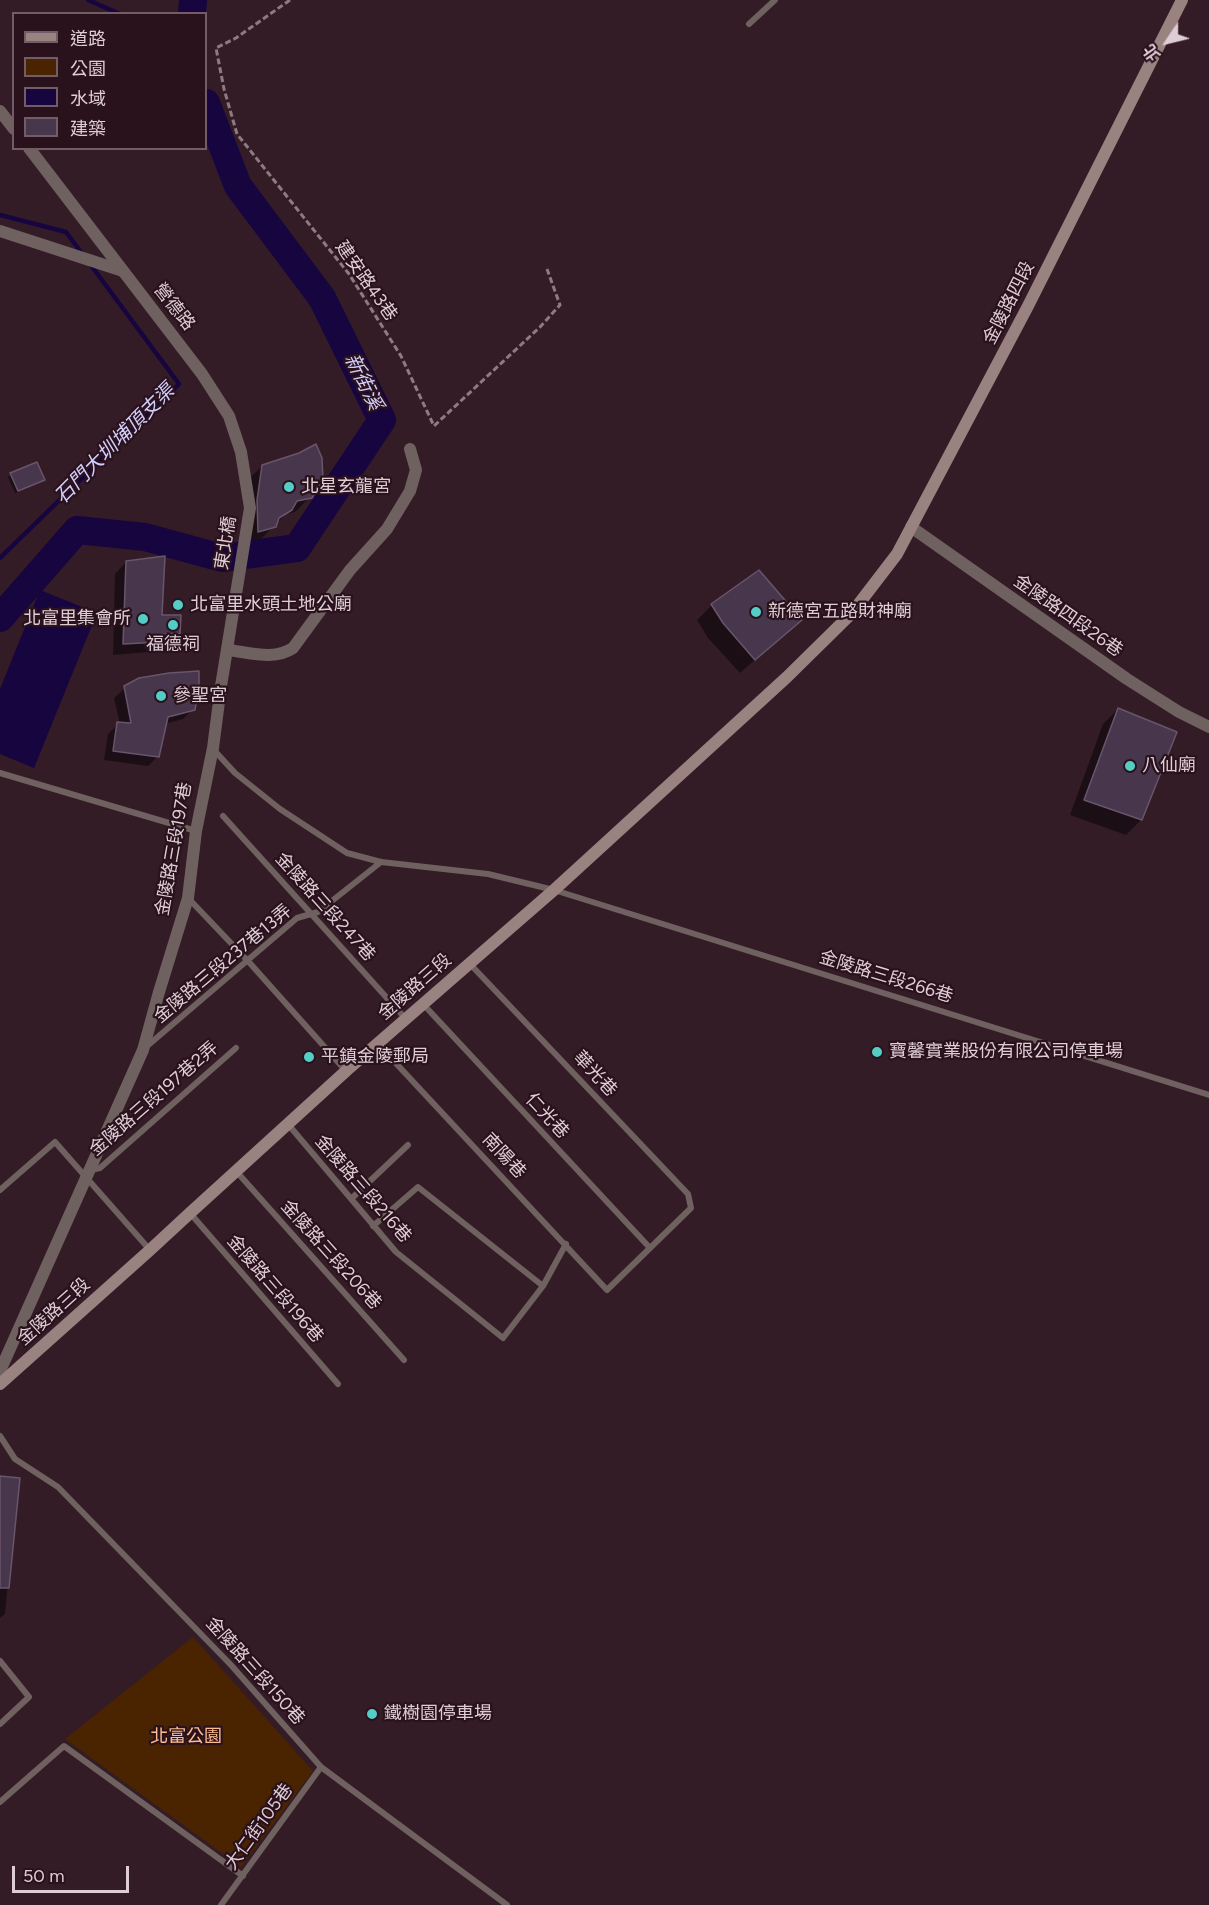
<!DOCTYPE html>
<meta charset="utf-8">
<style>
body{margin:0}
#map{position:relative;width:1209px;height:1905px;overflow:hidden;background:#341c27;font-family:Figtree,"Noto Sans TC",sans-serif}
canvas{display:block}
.legend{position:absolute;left:12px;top:12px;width:195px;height:138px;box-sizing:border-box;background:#2a121d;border:2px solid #725d66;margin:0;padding:8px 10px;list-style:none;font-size:18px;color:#decdd4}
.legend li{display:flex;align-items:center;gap:12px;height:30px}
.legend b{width:30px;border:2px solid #725d66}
.north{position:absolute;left:1137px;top:12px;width:60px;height:60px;-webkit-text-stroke:4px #2a121d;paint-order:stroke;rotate:235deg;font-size:16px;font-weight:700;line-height:24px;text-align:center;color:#decdd4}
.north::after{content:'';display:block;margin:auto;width:21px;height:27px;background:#decdd4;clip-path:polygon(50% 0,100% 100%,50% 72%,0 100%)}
.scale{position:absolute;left:12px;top:1866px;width:117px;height:27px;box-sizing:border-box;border:3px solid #decdd4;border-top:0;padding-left:8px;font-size:18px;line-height:21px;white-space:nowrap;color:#decdd4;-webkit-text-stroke:4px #2a121d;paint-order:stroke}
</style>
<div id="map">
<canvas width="1209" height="1905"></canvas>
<ul class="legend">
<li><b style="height:8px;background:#9a8280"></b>道路</li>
<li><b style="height:16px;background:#4a2300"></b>公園</li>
<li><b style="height:16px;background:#170540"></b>水域</li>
<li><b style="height:16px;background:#48374c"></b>建築</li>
</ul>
<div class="north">北</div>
<div class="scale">50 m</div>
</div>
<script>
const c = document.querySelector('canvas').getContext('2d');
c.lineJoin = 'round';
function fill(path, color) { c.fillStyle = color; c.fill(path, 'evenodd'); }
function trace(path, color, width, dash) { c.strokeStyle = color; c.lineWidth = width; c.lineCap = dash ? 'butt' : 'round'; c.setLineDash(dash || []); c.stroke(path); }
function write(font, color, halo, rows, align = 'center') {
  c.font = font + ' Figtree,"Noto Sans TC",sans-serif'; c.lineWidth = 4.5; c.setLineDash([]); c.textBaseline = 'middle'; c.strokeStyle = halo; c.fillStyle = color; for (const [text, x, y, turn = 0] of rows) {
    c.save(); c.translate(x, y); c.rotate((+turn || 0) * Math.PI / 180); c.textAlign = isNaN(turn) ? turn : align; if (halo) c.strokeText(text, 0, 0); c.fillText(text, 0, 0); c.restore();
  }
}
const green = new Path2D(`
 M193 1637 313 1771 241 1867 65 1739Z`);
const water = new Path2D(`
 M40 590 97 613 34 768 0 754V689Z`);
const shadow = new Path2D(`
 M262 466 310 497 295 512 286 514 259 541 243 546V516L247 481Z
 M11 474 43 479 40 483 15 493 8 477Z
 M126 562 161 617 178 634 167 645H155L148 652 113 655 115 574Z
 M712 605 800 620 740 673 708 638 697 620Z
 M125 688 193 709 183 719 165 724 158 756 148 766 104 760 108 734 118 724H120L114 698Z
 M1118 709 1175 733 1141 820 1126 835 1070 815 1103 724Z
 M0 1478 18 1479 5 1614 0 1618Z`);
const stream = new Path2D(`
 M88 0 120 14
 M0 215 66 232 83 255
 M0 558 179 384 90 264`);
const river = new Path2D(`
 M192 14 193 0
 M0 618 77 530 145 537 222 558 297 548 382 420 322 298 238 186 206 103`);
const building = new Path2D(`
 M316 444 322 458 323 480 312 498 297 501 292 510 279 518 276 527 258 532 257 500 262 465 299 453Z
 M37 462 45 480 18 491 10 473Z
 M165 556 162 615H181L180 634H161V642L123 644 126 561Z
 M759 570 802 620 755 660 723 623 711 604Z
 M199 671V686L195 710 168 717 159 757 113 751 117 722 131 723 124 686 139 678 169 673Z
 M1118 708 1177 732 1142 820 1084 800Z
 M0 1476 20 1478 9 1588H0Z`);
const path = new Path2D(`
 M290 0 236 38 216 48 224 89 237 134 349 274 401 356 434 426 540 327 560 305 547 269`);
const service = new Path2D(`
 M749 24 775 0
 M213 749 235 773 280 809 347 853 381 862 488 874 554 890 1209 1095
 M0 773 196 831
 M223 816 405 1018
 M189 899 248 961 346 1071
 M423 1004 650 1248
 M378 1044 607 1290 691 1208 688 1194 470 964
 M146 1047 297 918 318 912 381 862
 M287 1123 396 1252 503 1338 543 1286 418 1187 373 1226
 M91 1170 100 1168 236 1048
 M236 1171 404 1360
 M0 1190 55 1142 150 1250
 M351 1199 408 1145
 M190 1213 338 1384
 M543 1286 566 1244
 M0 1436 15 1459 58 1487 231 1665 321 1767 507 1905
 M0 1661 29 1697 0 1724
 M0 1802 64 1746 243 1876
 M221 1905 321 1767`);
const minor = new Path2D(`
 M0 231 123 271
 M911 527 1127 679 1179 712 1209 727
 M227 650C249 652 274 661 293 648L350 570 387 529 410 491 416 470 410 449`);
const tertiary = new Path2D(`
 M0 111 14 129
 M0 1371 143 1050 159 992 188 898 196 831 213 748 221 686 250 508 241 452 229 416 202 374 29 148`);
const secondary = new Path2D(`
 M0 1384 150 1250 190 1213 346 1071 554 890 787 677 851 614 897 554 1028 306 1182 0`);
const markers = [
 [289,487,6,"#54cdc7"],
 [178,605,6,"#54cdc7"],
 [756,612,6,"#54cdc7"],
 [143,619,6,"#54cdc7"],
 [173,625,6,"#54cdc7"],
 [161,696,6,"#54cdc7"],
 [1130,766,6,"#54cdc7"],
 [877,1052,6,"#54cdc7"],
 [309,1057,6,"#54cdc7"],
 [372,1714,6,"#54cdc7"]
];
const streetNames = [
 ["建安路43巷",366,281,55],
 ["金陵路四段",1009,303,-63],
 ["營德路",174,307,52],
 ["東北橋",226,543,-81],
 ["金陵路四段26巷",1068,616,35],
 ["金陵路三段197巷",174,849,-80],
 ["金陵路三段247巷",325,907,48],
 ["金陵路三段237巷13弄",223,964,-40],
 ["金陵路三段266巷",886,977,17],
 ["金陵路三段",415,987,-41],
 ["華光巷",595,1074,47],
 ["金陵路三段197巷2弄",154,1099,-41],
 ["仁光巷",547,1116,47],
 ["南陽巷",504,1156,47],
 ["金陵路三段216巷",363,1189,49],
 ["金陵路三段206巷",331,1255,48],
 ["金陵路三段196巷",275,1289,49],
 ["金陵路三段",54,1312,-42],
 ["金陵路三段150巷",255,1671,48],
 ["大仁街105巷",259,1827,-54]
];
const poiNames = [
 ["北星玄龍宮",301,487],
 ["北富里水頭土地公廟",190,605],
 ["新德宮五路財神廟",768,612],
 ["北富里集會所",131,619,"right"],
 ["福德祠",173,645,"center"],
 ["參聖宮",173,696],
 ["八仙廟",1142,766],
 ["寶馨實業股份有限公司停車場",889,1052],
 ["平鎮金陵郵局",321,1057],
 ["鐵樹園停車場",384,1714]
];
const parkNames = [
 ["北富公園",186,1737]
];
const waterNames = [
 ["新街溪",363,382,64],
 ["石門大圳埔頂支渠",115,444,-45]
];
fill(green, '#4a2300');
fill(water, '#170540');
fill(shadow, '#0007');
trace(stream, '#170540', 4.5);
trace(river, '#170540', 28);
fill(building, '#48374c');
trace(building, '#68556c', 1.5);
trace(path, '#8e7a83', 3, [6, 3]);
trace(service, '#6f615f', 6);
trace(minor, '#6f615f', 12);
trace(tertiary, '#6f615f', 12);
trace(secondary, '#9a8280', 12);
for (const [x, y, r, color] of markers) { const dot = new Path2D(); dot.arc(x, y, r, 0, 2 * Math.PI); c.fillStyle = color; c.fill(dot); trace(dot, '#2a121d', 2); }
write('18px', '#decdd4', '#2a121d', streetNames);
write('18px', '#decdd4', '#2a121d', poiNames, 'left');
write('18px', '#fcbc8f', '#2a121d', parkNames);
write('italic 20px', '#d1cefc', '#2a121d', waterNames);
</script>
